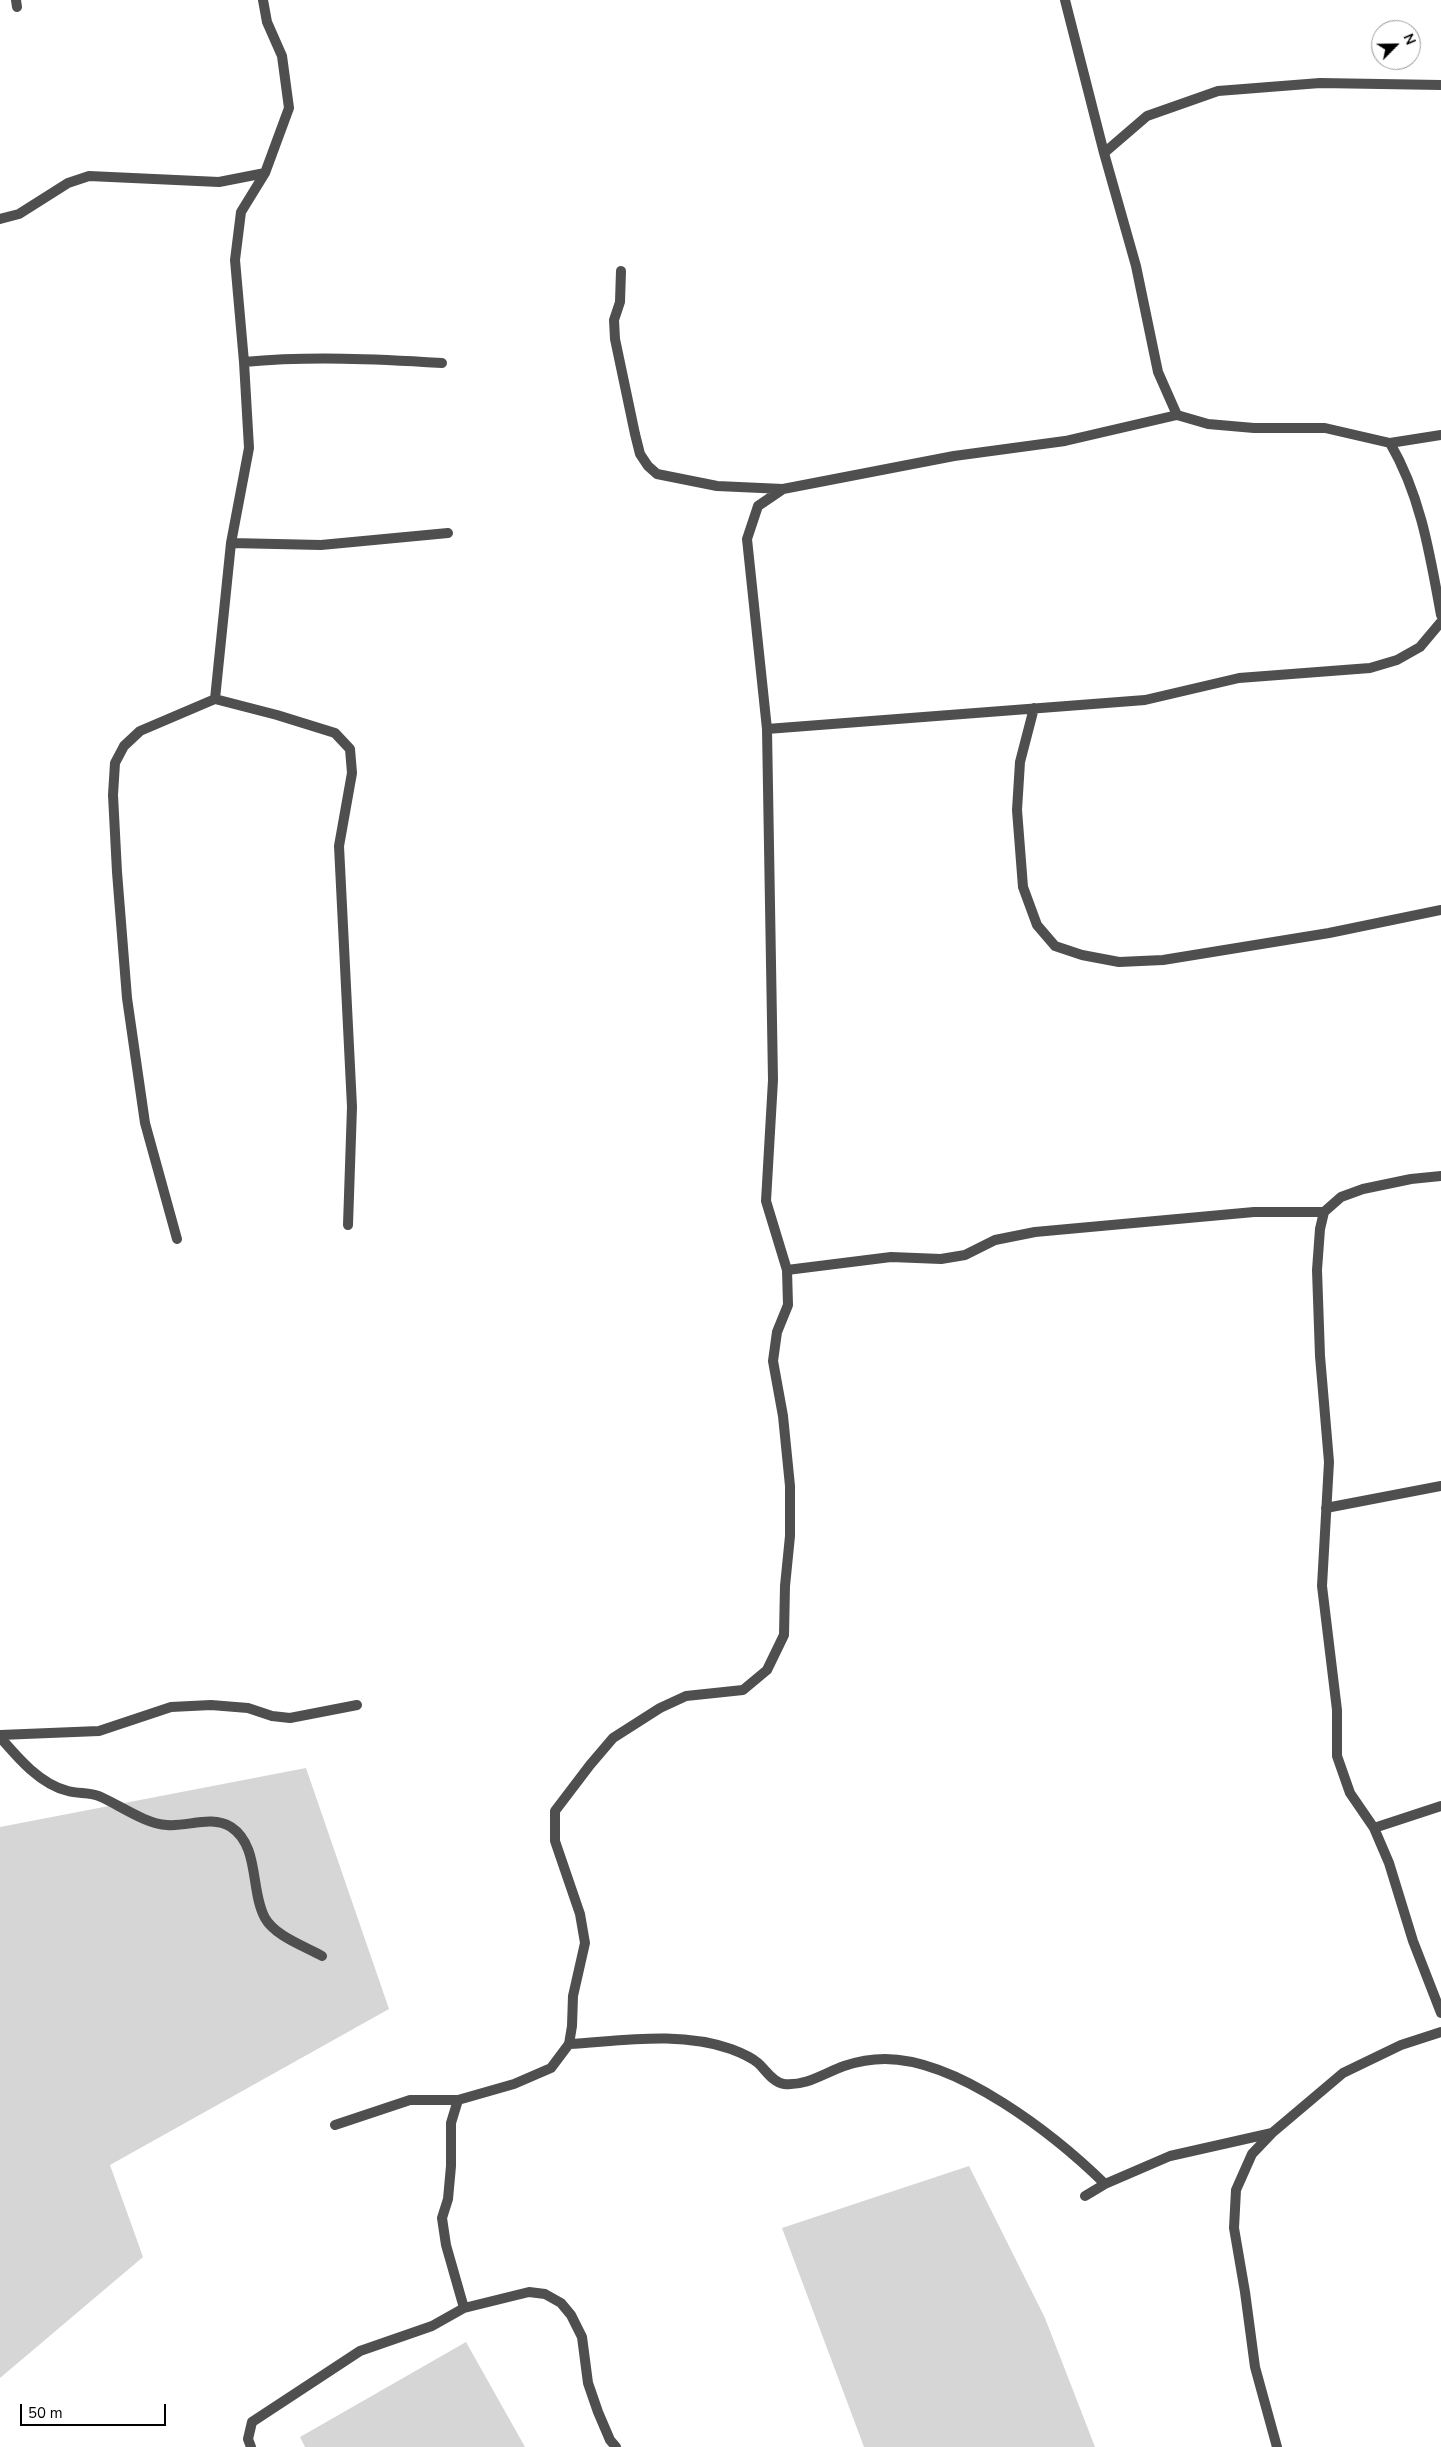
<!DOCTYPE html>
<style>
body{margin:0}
#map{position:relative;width:1441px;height:2447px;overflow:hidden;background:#fff;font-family:"Nunito Sans",sans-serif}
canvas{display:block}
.north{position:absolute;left:1371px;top:20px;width:50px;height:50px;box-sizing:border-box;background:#fff;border:1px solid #999;border-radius:50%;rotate:67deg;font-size:14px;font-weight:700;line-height:20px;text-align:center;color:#000}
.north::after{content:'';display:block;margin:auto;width:18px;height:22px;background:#000;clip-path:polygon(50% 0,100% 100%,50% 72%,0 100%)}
.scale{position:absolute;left:20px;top:2404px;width:146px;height:22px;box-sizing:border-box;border:2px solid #000;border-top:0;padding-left:6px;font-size:15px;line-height:18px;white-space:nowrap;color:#000;-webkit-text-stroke:4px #fff;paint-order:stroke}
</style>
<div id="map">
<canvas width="1441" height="2447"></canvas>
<div class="north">N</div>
<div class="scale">50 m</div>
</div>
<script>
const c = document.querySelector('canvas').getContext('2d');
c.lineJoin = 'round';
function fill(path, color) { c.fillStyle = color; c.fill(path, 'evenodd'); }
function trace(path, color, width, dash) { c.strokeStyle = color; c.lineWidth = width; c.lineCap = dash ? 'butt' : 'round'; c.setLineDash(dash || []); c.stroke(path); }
const green = new Path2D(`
 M306 1768 389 2009 110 2165 143 2257 0 2378V1827Z
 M969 2166 1045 2318 1095 2447H864L782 2228Z
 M466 2342 525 2447H305L300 2437Z`);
const street = new Path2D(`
 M16 0 17 7
 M1065 0 1104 153 1136 266 1158 372 1177 415 1208 424 1254 428H1325L1390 443C1421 496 1430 555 1441 615
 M1104 153 1147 116 1218 91 1320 83 1441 85
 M0 219 19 214 68 183 89 176 219 182 265 173
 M621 271 620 302 614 320 615 339 635 434 640 454 648 466 657 474 717 486 783 489
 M244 362C310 356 376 359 442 363
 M1390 443 1441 435
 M231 543 321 545 448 533
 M215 699 231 543 249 448 244 362 235 260 241 212 265 173 289 108 282 56 267 22 263 0
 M1034 708 1020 762 1017 810 1023 887 1037 925 1055 946 1082 955 1119 962 1163 960 1329 933 1441 910
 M767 729 1145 700 1239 678 1370 668 1397 660 1420 647 1441 622
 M1441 1176 1411 1179 1363 1189 1341 1197 1324 1212 1320 1229 1317 1270 1320 1356 1329 1462 1322 1586 1337 1710V1756L1350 1793 1374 1828 1389 1863 1413 1941 1441 2013
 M177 1239 145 1123 127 998 117 872 113 795 115 763 124 746 140 731 215 699 277 715 335 733 350 749 352 773 339 846 352 1107 348 1225
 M787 1270 891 1257 941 1259 965 1255 995 1240 1035 1232 1254 1212H1324
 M1326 1508 1441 1486
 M0 1735 99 1731 171 1707 211 1705 248 1708 272 1716 290 1718 357 1705
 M0 1737C18 1758 40 1784 68 1791 79 1794 91 1792 101 1797 121 1806 146 1824 167 1825 188 1827 211 1815 231 1827 260 1846 250 1891 265 1918 275 1936 304 1946 322 1956
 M1374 1828 1441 1806
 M569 2044C622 2041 679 2031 731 2049 739 2052 751 2057 758 2063 765 2069 773 2083 784 2084 807 2086 824 2073 844 2066 856 2062 873 2059 885 2059 958 2059 1055 2135 1105 2184
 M458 2100 451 2123V2166L448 2199 442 2218 446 2245 464 2308
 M335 2125 410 2100H458L514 2084 551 2068 569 2044 572 2026 573 1996 585 1943 580 1914 555 1841V1811L590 1765 613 1738 660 1708 686 1696 743 1690 767 1670 784 1635 785 1586 790 1536V1486L783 1416 773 1361 777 1332 788 1305 787 1270 766 1201 773 1080 767 729 747 539 758 506 783 489 954 456 1065 441 1177 415
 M1085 2196 1105 2184 1170 2156 1272 2133
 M251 2447 248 2439 252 2422 360 2351 432 2326 464 2308 529 2292 545 2294 561 2303 571 2315 582 2337 588 2383 598 2412 610 2440 616 2447
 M1277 2447 1255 2367 1245 2292 1234 2228 1236 2190 1252 2154 1272 2133 1343 2073 1401 2045 1441 2032`);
fill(green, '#d6d6d6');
trace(street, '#4f4f4f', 10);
</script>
